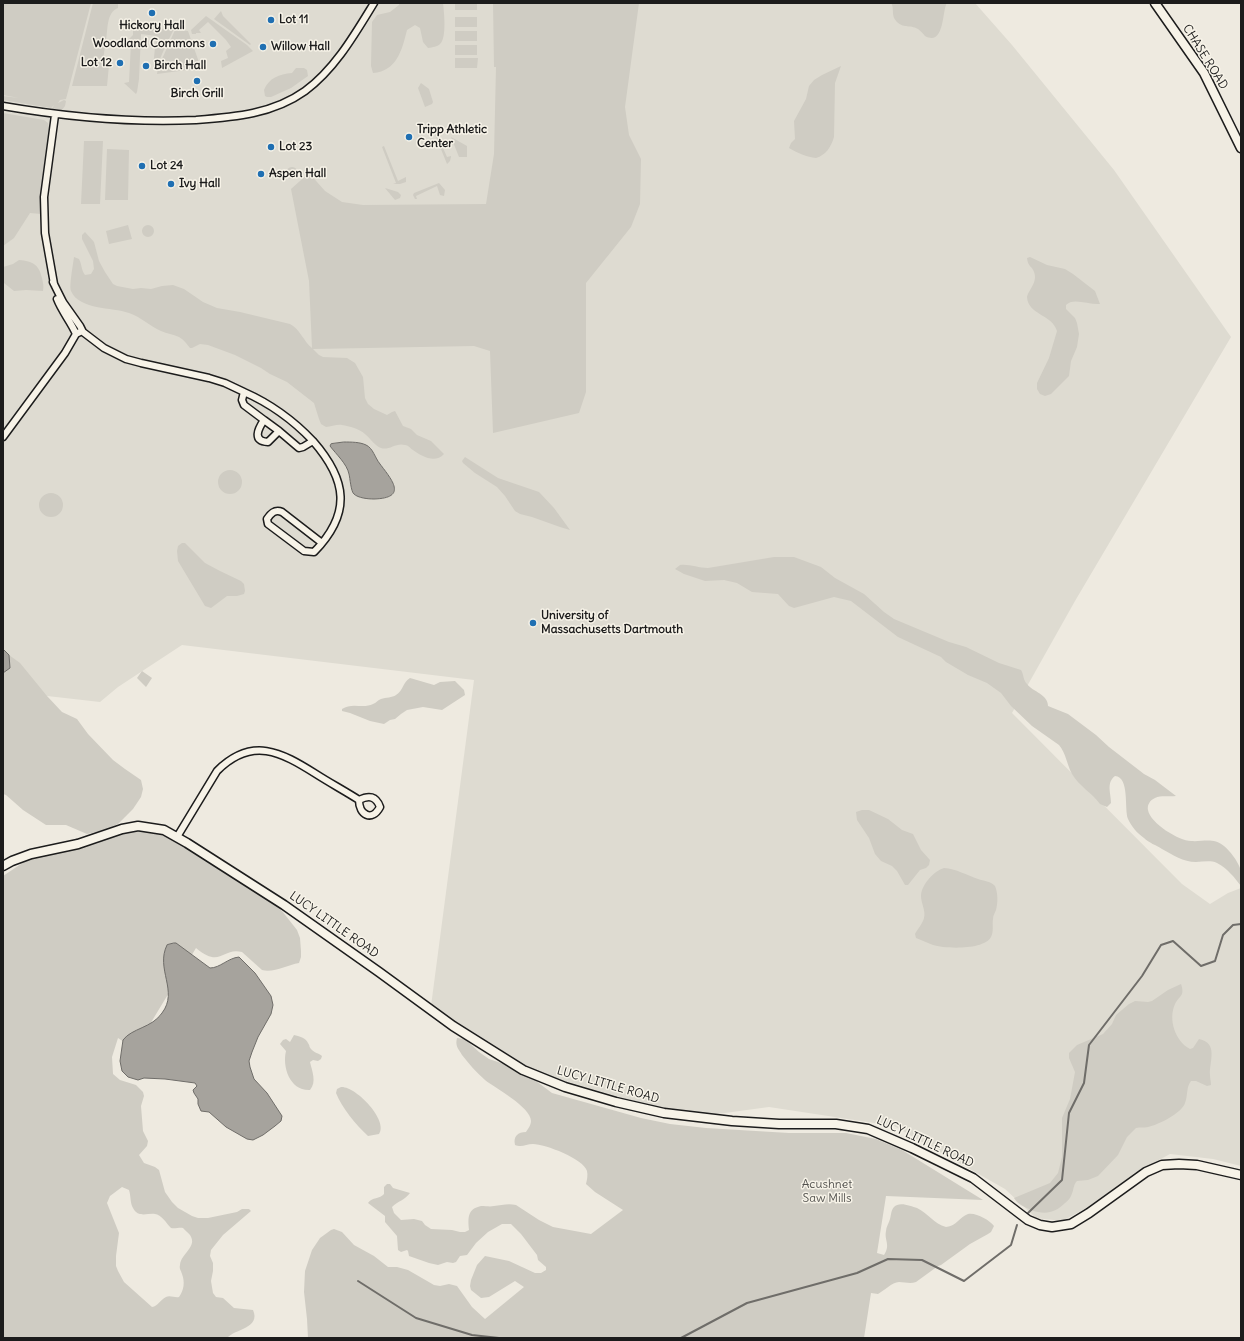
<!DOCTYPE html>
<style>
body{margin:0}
#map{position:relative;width:1244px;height:1341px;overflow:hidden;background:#eeeae0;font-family:Delius,sans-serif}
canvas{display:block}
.frame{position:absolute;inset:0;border:4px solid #1c1c1c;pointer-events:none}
</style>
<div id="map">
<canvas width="1244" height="1341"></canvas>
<div class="frame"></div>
</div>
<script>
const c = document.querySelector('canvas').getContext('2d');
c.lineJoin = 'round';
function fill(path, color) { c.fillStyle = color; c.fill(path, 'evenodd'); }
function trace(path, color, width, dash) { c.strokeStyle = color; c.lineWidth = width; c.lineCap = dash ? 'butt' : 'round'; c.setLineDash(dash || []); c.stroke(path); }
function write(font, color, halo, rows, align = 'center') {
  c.font = font + ' Delius,sans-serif'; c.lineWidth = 3; c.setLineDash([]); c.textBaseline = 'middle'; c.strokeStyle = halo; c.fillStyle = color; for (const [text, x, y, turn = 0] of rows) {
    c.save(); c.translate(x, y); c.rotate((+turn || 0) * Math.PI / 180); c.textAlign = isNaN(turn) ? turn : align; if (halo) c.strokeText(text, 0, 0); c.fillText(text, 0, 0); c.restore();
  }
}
const built = new Path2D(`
 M3 3H975L1012 45 1114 170 1231 337 1075 601 1012 713 1182 884 1210 904 1228 893 1241 888V1166L1213 1159 1170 1154 1135 1173 1096 1203 1062 1221 1036 1218 1005 1189 894 1126 769 1107 710 1115 669 1110 616 1096 538 1073 483 1042 431 1006 474 680 182 645 118 687 100 702 12 692 3 696Z`);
const green = new Path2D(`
 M3 3H91L66 99 60 100 58 103 64 100 66 101 65 106 62 110 52 109 54 105 51 108 3 100V96L19 98 3 95Z
 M93 3H118V8C106 12 108 31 106 40 105 48 103 55 104 63L109 65 107 86H72Z
 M399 3H443C444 12 447 38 440 44 437 47 433 47 428 48L423 42 420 28 415 25 407 30C402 50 397 71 373 73L371 66 372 22 377 15 390 12 399 5Z
 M455 3H477V10H455Z
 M493 3H639L625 107 629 135 641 159 640 204 631 227 586 283V392L579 413 493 433 490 351 474 346 313 349 319 355 323 357 347 358 355 363 363 377 365 398 368 404 374 409 387 415 392 412 395 411 403 426 411 429 417 435 431 441 444 454C435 464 421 456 413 450 410 448 408 445 405 445 396 442 389 451 381 448 375 446 370 438 365 434 360 429 349 426 342 425 337 424 331 427 326 427L321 424 319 419 314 403 287 382 270 374 261 368 235 355 208 345 200 344 192 348H190C187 344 183 339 179 337 173 334 167 334 161 331 150 326 141 317 129 313 112 307 79 310 71 291 69 286 73 265 74 257L79 259C82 264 81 270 85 275L91 274 94 269 93 261 82 239V235L85 232 94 242 99 261 105 272 113 284 117 286 133 289 141 288 151 289 162 286 173 285 184 289 203 302 217 308 240 312 290 324C300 329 304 342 312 348L309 281 291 189 309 173 325 191 342 202 363 205 486 204 494 154 496 67H494Z
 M891 3H947C942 9 945 47 925 36 923 34 921 31 918 29 910 24 901 30 894 18 892 13 894 7 891 3Z
 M221 11 223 16 251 44 250 45 214 19Z
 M206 16 247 45 253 51 222 68 221 61 228 58 226 51 231 47 226 40 208 22 199 30 201 33H196V34H192L191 30Z
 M455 17H477V27H455Z
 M133 28 174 29 167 43 156 36 141 34 139 79 137 92 136 94 124 83 129 82 131 43 126 42 133 35Z
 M175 30 188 31 201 68 157 74 158 68Z
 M455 31H477V41H455Z
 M156 38 166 45 156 68 153 67Z
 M455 45H477V55H455Z
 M455 58H478L477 68H455Z
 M841 66 835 83 834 137C831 147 826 155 816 158 807 157 797 153 789 148L791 143 795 139 794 121 806 99 809 86 814 80 822 75Z
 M296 68H304L307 70 308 76 291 88 271 97H267L265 96 264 90C269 78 279 74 292 73Z
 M421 83 429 89 433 102 432 104 425 107 418 88Z
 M3 113 44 120 48 123 49 128 42 179 41 214 30 213 14 238 3 246Z
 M432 127 441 130 436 132 447 157 451 156V157L450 161 447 164Z
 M451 137 467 146V157H459Z
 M84 141H103L100 204H81Z
 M384 146 398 181 406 177V182L400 184H393L396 183C391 170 387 160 382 147Z
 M107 149 129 150 128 200H105Z
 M286 173a6 6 0 1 1 12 0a6 6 0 1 1-12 0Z
 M439 183 445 190 444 196 440 195 437 186 416 196 417 199H415L413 195 414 193Z
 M385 188 398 192 401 195 400 198 395 200Z
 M142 231a6 6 0 1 1 12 0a6 6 0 1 1-12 0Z
 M128 225 132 239 109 244 106 231Z
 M1030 257 1047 265 1065 269 1073 274 1095 291 1100 304C1089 305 1073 297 1066 305V309L1075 318 1077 323 1079 334 1077 347 1071 361 1069 376 1051 394 1045 396 1040 394 1037 389V383L1049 358 1057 331C1052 314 1028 315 1027 297 1029 289 1038 282 1034 272 1032 266 1028 267 1027 258Z
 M19 260C33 261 39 265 42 278 43 283 44 286 43 291L26 290 14 291 4 283 3 267 13 264Z
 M465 457 498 478 539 492 554 508 570 530 560 527 532 517 520 514 515 511 505 496 497 487 475 473 463 463 462 461Z
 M218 482a12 12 0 1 1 24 0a12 12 0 1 1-24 0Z
 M39 505a12 12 0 1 1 24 0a12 12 0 1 1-24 0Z
 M182 543H185L205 563 220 571 241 581 244 584 245 591 244 594 237 596H227L211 608 205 606 178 561 177 551 178 546Z
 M774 557H794L821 567 835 578 864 594 884 612 894 619 949 642 966 647 999 663 1021 670C1024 675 1023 680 1027 684 1033 692 1048 694 1048 706L1068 714 1096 735 1109 747 1144 774 1155 780 1176 796C1169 797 1161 795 1155 798 1150 800 1147 805 1148 810 1150 823 1179 841 1191 841 1203 842 1213 837 1224 846 1230 851 1237 860 1240 868 1242 873 1241 881 1241 886 1234 877 1228 869 1217 863 1210 860 1203 862 1196 862 1183 862 1173 855 1162 849 1156 845 1149 843 1144 838 1137 833 1132 827 1128 819 1124 809 1130 777 1115 776 1106 783 1111 793 1111 803L1107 807 1100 804C1092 793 1079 786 1072 774 1067 765 1066 753 1059 745L1032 726 1011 706 1001 693 987 683 968 675 946 662 941 657 898 637 851 601 834 597 794 608 789 606 778 594 752 592 737 583 724 580 705 581 684 574 675 569 680 565C690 564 698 568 708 568Z
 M9 655 20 663 47 696 62 712 77 719 88 734 113 760 125 769 141 780 143 789 141 797 133 809 118 824 106 830 87 834 66 825H46L23 810 6 795 3 794V673L10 668Z
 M142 671 152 678 146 687 137 678Z
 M410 678 434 685 440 682 455 681 464 690 465 695 442 710 423 707 407 710 401 714 395 719 390 720 384 724 370 721 350 713 342 711V709C352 702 363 709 373 704 376 703 378 700 381 699 386 697 392 698 396 695 403 691 403 682 410 678Z
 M862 810H869L888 819 902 830 913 834 921 850 930 860 929 865 926 868 920 870 908 885H905L897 871 892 866 881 861 875 854 869 838 857 820 856 812Z
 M129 828 160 831 262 894 282 911 297 930 300 938 301 951V957L299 963C287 965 274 973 262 970L242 952C222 947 221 969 196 948L135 1049 118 1038 112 1057 113 1074 120 1080 136 1085 143 1092 144 1096 141 1106 143 1131 148 1141 147 1146 139 1155 144 1163 155 1167 159 1170 165 1192 172 1202 178 1208 192 1216 198 1218H208L237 1212 242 1209H249L251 1211 223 1235 211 1250 210 1256 213 1263V1271L211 1281 213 1293 216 1297 223 1298 234 1308 253 1310C261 1328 235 1329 227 1338H3V876L27 860 99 843 100 841 112 837ZM122 1187 129 1190C131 1196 130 1203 133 1208 138 1218 147 1213 155 1214 161 1214 167 1224 171 1228 175 1229 180 1227 183 1228 185 1230 188 1233 190 1235 198 1247 181 1253 180 1265 179 1269 181 1270 182 1274 185 1282 184 1290 179 1297 175 1298 170 1295 166 1297 160 1300 158 1306 152 1307L124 1282 118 1271 116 1266V1256L119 1233 107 1203 110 1196Z
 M944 868C956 869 967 875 978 879 984 881 990 881 995 886 998 893 998 903 996 910 995 913 993 915 993 919 992 925 994 931 991 937 984 950 946 949 933 945 927 943 922 940 916 938L915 934C917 930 923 923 924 918 926 911 921 903 921 896 921 885 934 871 944 868Z
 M1181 984C1185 996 1180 995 1175 1004 1168 1019 1175 1041 1190 1049L1193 1048 1199 1039C1219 1043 1209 1062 1210 1075 1210 1079 1211 1081 1211 1085L1207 1086 1196 1081H1191C1186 1087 1188 1096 1185 1103 1182 1113 1158 1125 1148 1127 1144 1128 1140 1127 1136 1128L1127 1137 1118 1155 1098 1176 1088 1180 1077 1181C1073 1185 1074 1190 1071 1196 1070 1198 1068 1201 1065 1203 1055 1213 1045 1215 1031 1210 1025 1207 1017 1204 1014 1198L1050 1183 1058 1173 1062 1157V1118L1070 1099 1075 1072 1069 1058V1053L1077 1045 1103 1034 1112 1024 1116 1015 1129 1004 1135 1001 1148 1002 1152 1001 1168 990Z
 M294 1035C299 1036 306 1038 308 1043 311 1048 308 1045 311 1049 314 1053 319 1053 322 1056L321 1059 318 1061 313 1060 310 1062C312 1071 317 1082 310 1090 290 1091 282 1067 286 1051L280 1044 283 1040 286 1039 290 1042Z
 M457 1038 465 1039 479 1052 489 1059 504 1064 532 1078 552 1093 641 1118 670 1124 706 1128 789 1133H846L876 1139 902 1150 983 1200 886 1196 877 1253 884 1255C891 1245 884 1240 886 1231 886 1227 889 1223 890 1219 891 1216 891 1210 894 1207 899 1201 911 1206 917 1208 928 1213 934 1224 946 1227 957 1226 959 1217 968 1214 975 1212 990 1220 994 1226L991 1232 988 1234 970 1244 941 1265 938 1266 916 1282C910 1284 905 1282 899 1282 892 1282 884 1291 878 1294L871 1293 864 1338H308L307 1319 304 1292 305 1271 312 1250 320 1238 331 1230 334 1229 342 1232 354 1245 374 1256 388 1267H397L408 1270 434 1285 440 1286 449 1284 457 1286 472 1307 485 1319 524 1287 515 1281 489 1297 481 1298 471 1290 470 1286 471 1280 477 1265 485 1256 509 1261 535 1273H541L546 1270V1267L538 1260 537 1255 521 1234 511 1224H502L488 1232 476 1243 467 1255 460 1256 456 1262 453 1263 447 1262 438 1265 429 1263 409 1256 408 1251 407 1250 401 1252 398 1250 397 1236 385 1222V1216L368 1203C372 1197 380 1199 384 1194V1187L387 1184H390L393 1188 410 1193C405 1200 398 1201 392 1207L394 1213 401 1220 414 1219 422 1221 425 1225 431 1229 452 1230 460 1232H465L469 1230C468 1218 467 1209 481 1206 486 1206 490 1207 494 1206 501 1205 509 1203 516 1205L539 1220 553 1227 591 1234 623 1210 595 1192 586 1184C587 1180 588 1175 587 1171 584 1159 545 1144 533 1144 526 1144 522 1148 515 1145 513 1136 518 1132 526 1132 528 1129 531 1125 531 1121 531 1107 495 1088 485 1080 476 1072 469 1064 462 1055 458 1048 455 1046 457 1038Z
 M341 1087C356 1086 389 1121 379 1134L368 1136C356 1125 342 1108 336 1093L337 1089Z`);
const water = new Path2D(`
 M344 442C351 442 360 442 366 445 373 448 375 458 380 464 392 480 408 498 374 499 368 499 358 498 354 494 351 492 350 478 349 474 347 464 336 454 330 446L331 444Z
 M3 649 9 655 10 668 3 673Z
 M174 943H176L210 968C220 968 228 958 239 957L255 973 271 996 273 1005 271 1014 258 1037 252 1052 249 1061 250 1067 254 1079 267 1093 282 1116 281 1121 275 1126 263 1135 253 1140 247 1139 226 1127 209 1112 201 1111 198 1104V1099L194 1093 193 1090 197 1086 195 1083 165 1079 144 1078 138 1080 128 1077 122 1071 120 1061 123 1040C132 1028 152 1028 162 1013 179 991 155 969 167 945Z`);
const stream = new Path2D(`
 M1028 1213 1062 1180 1069 1113 1084 1083 1089 1045 1142 976 1161 945 1173 941 1201 966 1215 961 1223 935 1233 925 1241 924
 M358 1281 416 1318 472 1335 499 1338
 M681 1338 747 1303 857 1273 888 1259 922 1260 964 1281 1011 1245 1017 1225`);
const minor = new Path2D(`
 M3 106C67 117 131 123 196 120 235 117 273 114 305 91 335 69 355 34 374 3
 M53 282 63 302 80 326 83 332 104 348 126 359 141 363 209 378 225 383 244 392
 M54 284 45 233 44 197 55 115
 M57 299C62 312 71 322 76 334
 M264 420 244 405 242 400 244 392C269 403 294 421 313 441
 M279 431 264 420C258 429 252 441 268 442L279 431 299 448 303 447 313 441C347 480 352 513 314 552L304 551 268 524 267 519C271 513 275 509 282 512L322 543
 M3 437 65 353 76 334 80 332
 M177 837 217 771C252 736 281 752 316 774 330 783 345 791 359 800 369 795 376 796 380 807 372 822 359 815 359 800`);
const tertiary = new Path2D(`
 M1155 3 1204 73 1241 148
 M3 866 12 861 31 854 78 844 122 829 138 826 164 830 187 843 284 905 379 972 453 1026 523 1070 565 1087 616 1102 664 1113 732 1121 779 1124H836L868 1129 912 1148 973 1178 1028 1220 1040 1225 1052 1227 1071 1224 1089 1213 1146 1172 1162 1165 1179 1164 1197 1165 1241 1175`);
const markers = [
 [152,13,4,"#1f6fb2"],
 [271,20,4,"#1f6fb2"],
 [213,44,4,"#1f6fb2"],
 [263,47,4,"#1f6fb2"],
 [120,63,4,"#1f6fb2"],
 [146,66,4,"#1f6fb2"],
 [197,81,4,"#1f6fb2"],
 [409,137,4,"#1f6fb2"],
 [271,147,4,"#1f6fb2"],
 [142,166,4,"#1f6fb2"],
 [261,174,4,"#1f6fb2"],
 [171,184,4,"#1f6fb2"],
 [533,623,4,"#1f6fb2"]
];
const poiNames = [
 ["Lot 11",279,20],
 ["Hickory Hall",152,26,"center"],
 ["Woodland Commons",205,44,"right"],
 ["Willow Hall",271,47],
 ["Lot 12",112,63,"right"],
 ["Birch Hall",154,66],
 ["Birch Grill",197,94,"center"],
 ["Tripp Athletic",417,130],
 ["Center",417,144],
 ["Lot 23",279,147],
 ["Lot 24",150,166],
 ["Aspen Hall",269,174],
 ["Ivy Hall",179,184],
 ["University of",541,616],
 ["Massachusetts Dartmouth",541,630]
];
const streetNames = [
 ["CHASE ROAD",1205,57,58],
 ["LUCY LITTLE ROAD",334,925,35],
 ["LUCY LITTLE ROAD",608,1085,16],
 ["LUCY LITTLE ROAD",925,1142,25]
];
const parkNames = [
 ["Acushnet",827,1185],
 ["Saw Mills",827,1199]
];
fill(built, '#dedbd1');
fill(green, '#cfccc3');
fill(water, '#a6a39d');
trace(water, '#6f6d69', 1);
trace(stream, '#6f6d69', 2);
trace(minor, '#1c1c1c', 9);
trace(tertiary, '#1c1c1c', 11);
trace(minor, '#f7f3e8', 6);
trace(tertiary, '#f7f3e8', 8);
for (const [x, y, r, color] of markers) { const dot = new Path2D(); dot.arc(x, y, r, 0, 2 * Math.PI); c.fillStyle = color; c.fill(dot); trace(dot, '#f7f3e8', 1.5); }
write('bold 12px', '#1c1c1c', '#f7f3e8', poiNames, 'left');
write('12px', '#1c1c1c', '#f7f3e8', streetNames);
write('12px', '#52514e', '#f7f3e8', parkNames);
</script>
